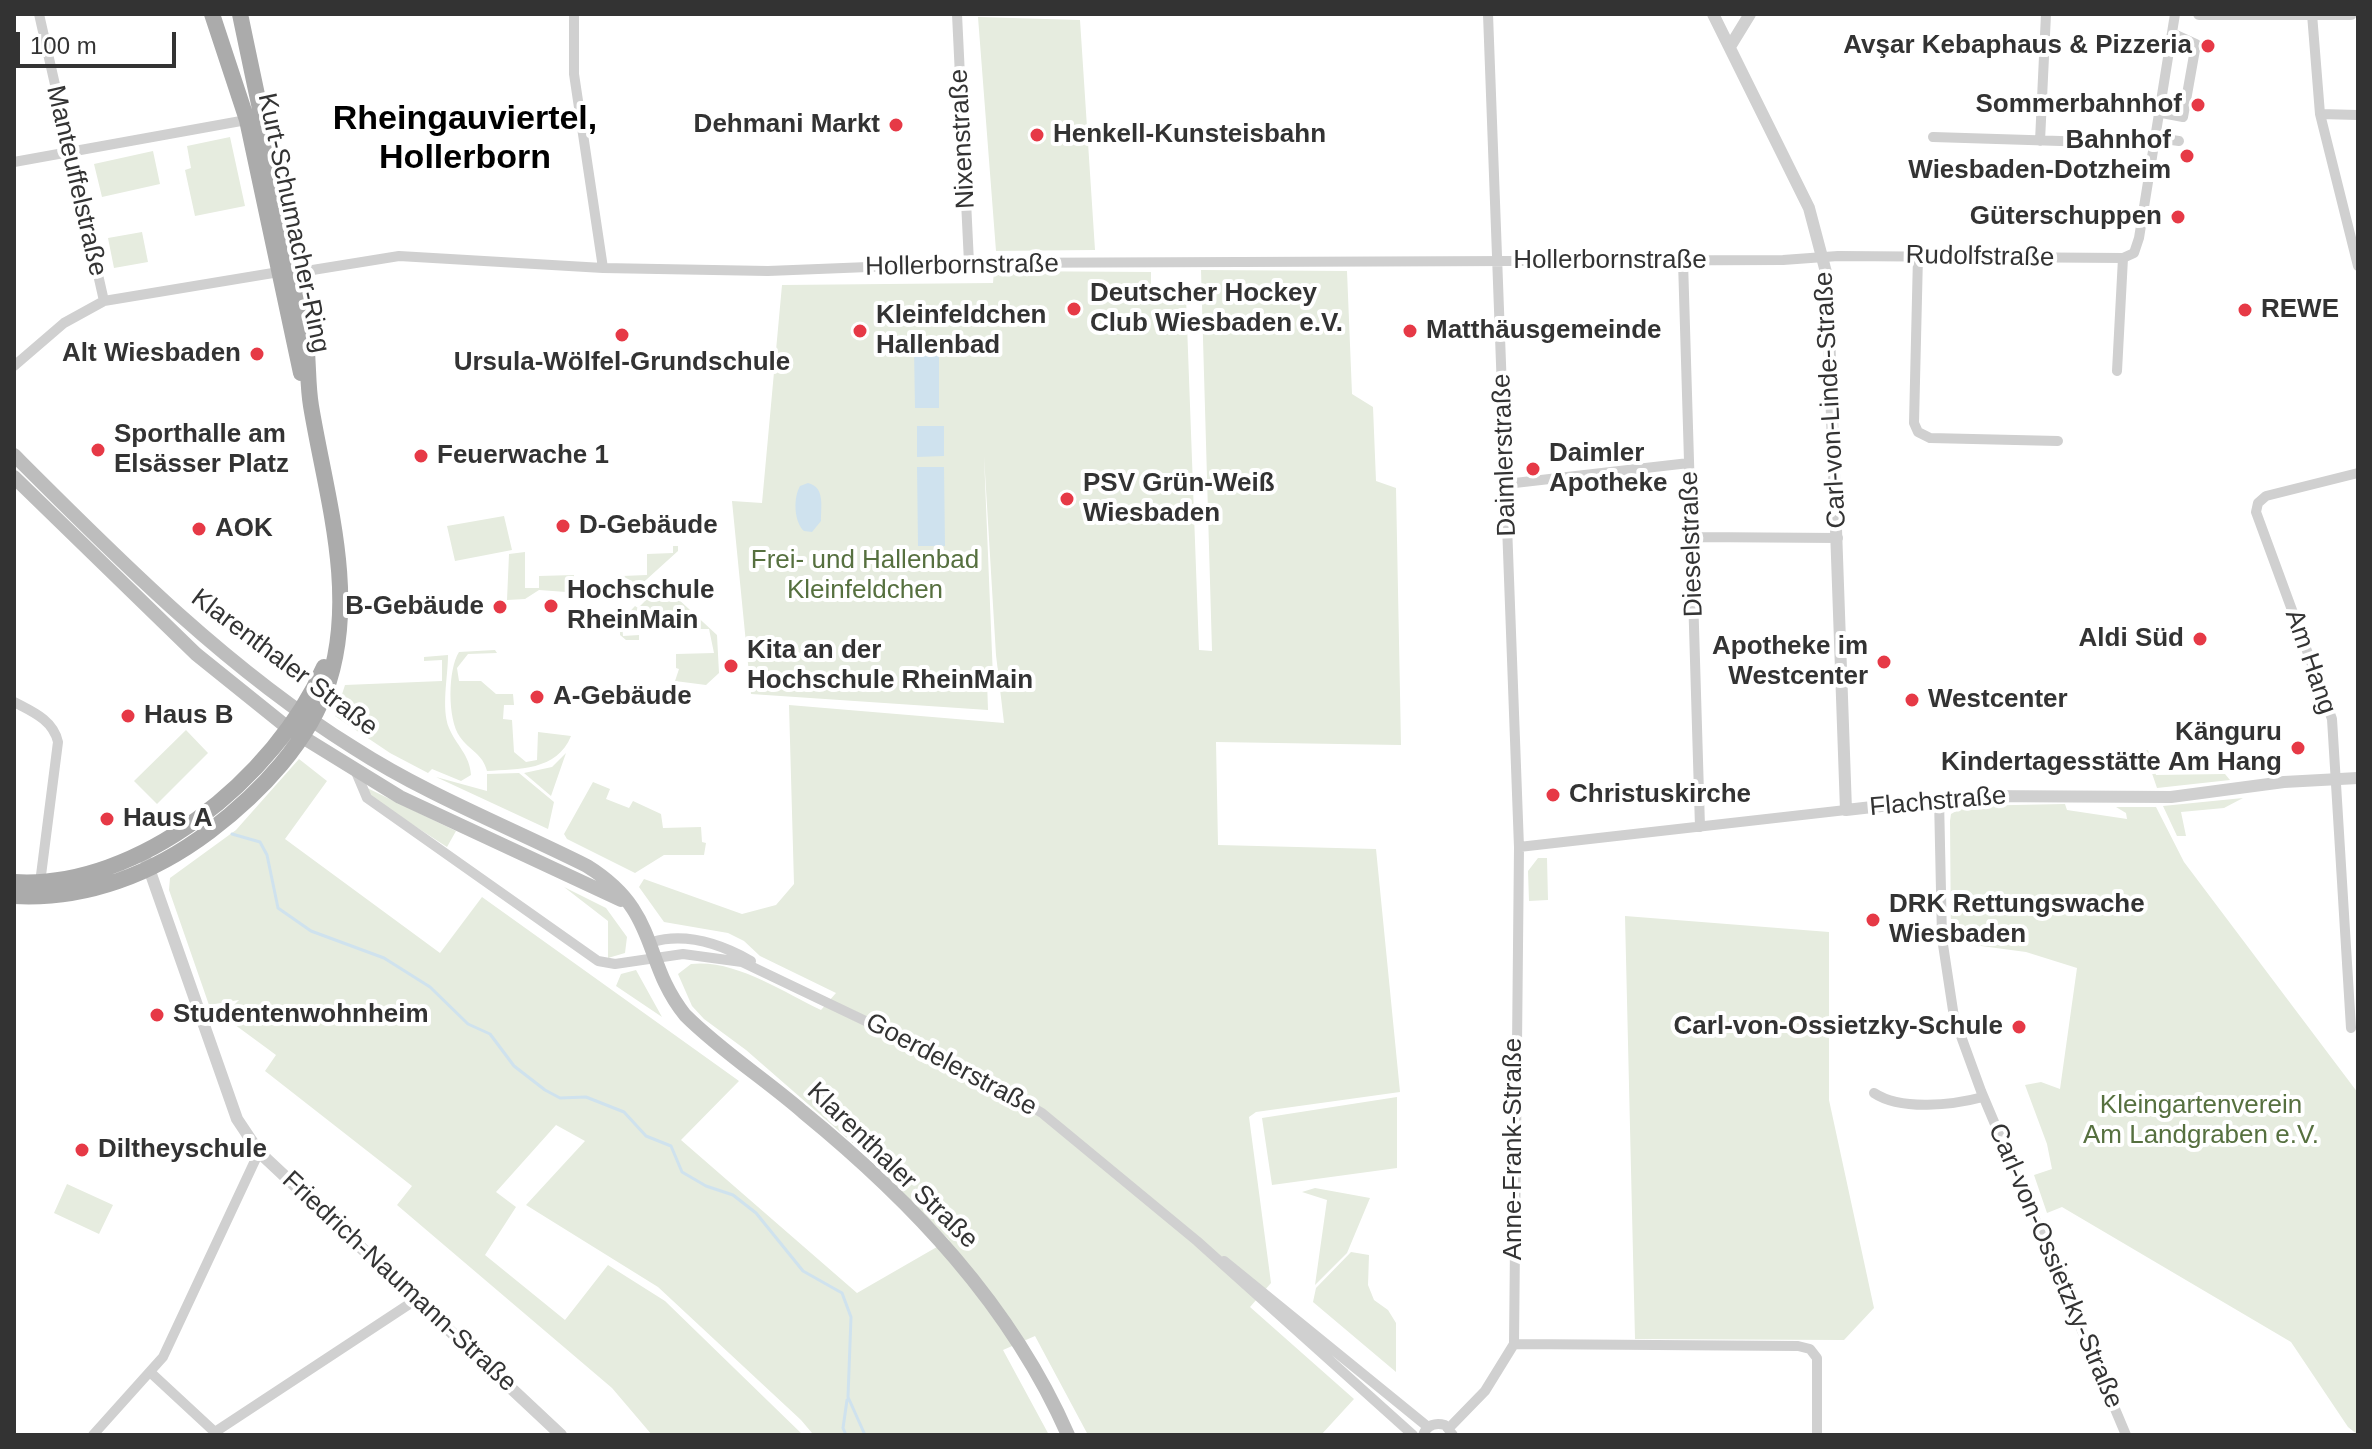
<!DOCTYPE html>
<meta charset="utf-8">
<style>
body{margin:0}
#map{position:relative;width:2372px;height:1449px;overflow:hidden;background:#fff;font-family:Arial,sans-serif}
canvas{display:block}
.frame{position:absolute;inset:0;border:16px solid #333;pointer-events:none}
.scale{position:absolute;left:16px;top:32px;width:160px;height:36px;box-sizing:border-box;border:4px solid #333;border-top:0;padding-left:10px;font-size:24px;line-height:28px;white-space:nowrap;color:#333;-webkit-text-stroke:6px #fff;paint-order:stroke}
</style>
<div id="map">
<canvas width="2372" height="1449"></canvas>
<div class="frame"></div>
<div class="scale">100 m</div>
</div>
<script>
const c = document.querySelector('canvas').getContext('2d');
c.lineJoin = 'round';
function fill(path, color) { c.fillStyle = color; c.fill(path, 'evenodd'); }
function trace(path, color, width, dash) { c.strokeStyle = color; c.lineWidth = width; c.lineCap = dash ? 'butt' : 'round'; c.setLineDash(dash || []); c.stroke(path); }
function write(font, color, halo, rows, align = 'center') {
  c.font = font + ' Arial,sans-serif'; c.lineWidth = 8; c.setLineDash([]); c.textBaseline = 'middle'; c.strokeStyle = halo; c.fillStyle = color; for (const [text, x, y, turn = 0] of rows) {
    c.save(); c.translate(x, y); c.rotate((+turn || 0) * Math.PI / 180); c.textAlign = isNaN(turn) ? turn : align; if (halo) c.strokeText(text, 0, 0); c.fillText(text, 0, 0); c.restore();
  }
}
const green = new Path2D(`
 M978 17 1080 20 1095 250 996 251Z
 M230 137 245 206 195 216 185 170 191 168 187 146Z
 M153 151 160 184 102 197 94 164Z
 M142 232 148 262 114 268 108 238Z
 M1201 270 1347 271 1352 394 1373 407 1376 481 1396 488 1401 745 1216 742 1218 845 1376 849 1400 1092 1256 1112 1249 1117 1271 1283 1250 1307 1354 1399 1321 1435H1088L1035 1336 1003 1350 1049 1435H810L812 1433 801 1420 658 1287 526 1205 585 1141 556 1125 496 1192 516 1207 485 1255 565 1320 608 1265 665 1301 803 1435H652L612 1388 397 1205 412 1186 265 1071 276 1055 223 1016 239 1000 209 1005 169 890 170 878 236 830 299 759 327 781 285 839 440 953 482 897 739 1081 681 1140 857 1293 949 1240 863 1152 746 1050 704 1019 692 1006 678 974 691 964C735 959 783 992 821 1010L836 993 760 956 744 941 728 933 664 922 639 887 644 879 742 914 776 905 794 884 789 705 1004 723 996 655 984 456 993 678 987 680 988 710 751 694 732 501 762 503 782 285 993 283 994 271 1151 272V295L1186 297 1199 650 1212 651Z
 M504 516 512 550 455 561 447 526Z
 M673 546H678V551L636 589 632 581 622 576 647 575V554L673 553Z
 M525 552V588H539V576L574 575V583L566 592 539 590 525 599 507 600 509 554Z
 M676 597 717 635 719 673 706 685 675 681 679 669 676 668V654L714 653 709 629H687L686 616 627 619 622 623 623 636 639 635V640H626L620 635V622L635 606 638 608 648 598Z
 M495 650 497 653 468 654 457 668 459 681H481L496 694H513L514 705H504L503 719 512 720 514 752 526 762 537 760 538 732 571 736C557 771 518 769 487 771 483 754 469 750 460 737 447 719 448 669 459 652Z
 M448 655C448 677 441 708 449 728 456 745 470 755 471 775L461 781 432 769 428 773 390 753 335 716 345 685 442 681V660L424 661V657Z
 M186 730 208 753 157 804 134 781Z
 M2144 750H2148L2156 775 2225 774 2230 780 2157 788Z
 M566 753 551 796 524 773 552 767Z
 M519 773 554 802 548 829 436 777 487 791V774Z
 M593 782 610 789 606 799 629 808 633 801 661 814 663 828 701 827 702 842 706 843 704 855H664L635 873 567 839 564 834Z
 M363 786 456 831 447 847 367 795Z
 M2243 798 2224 808 2181 812 2186 836H2177L2163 806Z
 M2065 804 2067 810 2127 819 2126 813 2116 807H2156L2184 862 2358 1093V1435L2348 1427 2291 1342 2062 1207 2047 1213 2034 1175 2052 1169 2047 1144 2025 1085 2041 1082 2060 1089 2077 968 2026 952 1951 942 1950 821 1951 814 1965 806Z
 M1538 858H1547L1548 900 1529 901 1528 871Z
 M564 887 606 908 627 937 625 953 608 958V921Z
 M1625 916 1829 932V1100L1874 1308 1844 1340 1635 1339Z
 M636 970 662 1017 616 986 621 974Z
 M1397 1097V1168L1272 1185 1262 1118Z
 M67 1184 113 1205 99 1234 54 1213Z
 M1315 1188 1370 1198 1347 1253 1315 1285 1327 1200 1302 1192Z
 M1351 1252 1369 1255 1368 1285 1374 1300 1388 1310 1396 1323V1372L1313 1302 1316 1288Z`);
const water = new Path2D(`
 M939 348V408H915L914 349Z
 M917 426H944V456L917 457Z
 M917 467H944L945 546H918Z
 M808 483C825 487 821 506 821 521L812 532 804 531C794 522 793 498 800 486Z`);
const stream = new Path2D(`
 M232 834 260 842 267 855 278 908 311 931 384 958 430 987 468 1024 490 1034 514 1066 545 1090 560 1098 586 1097 624 1112 646 1136 671 1146 682 1172 706 1186 733 1195 756 1213 803 1271 842 1293 851 1317 848 1397 865 1435
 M846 1435 843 1428 847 1400`);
const minor = new Path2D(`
 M39 14 104 301
 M574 14V74L603 268
 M957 14 969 263
 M2312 14 2320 114 2358 266
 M2162 113 2183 117 2196 44 2174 34
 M2320 114 2358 115
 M1933 137 2156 144
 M2157 138 2179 141
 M2040 141 2046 14
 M14 162 252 119
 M1918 256 1914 423 1918 432 1930 438 2058 441
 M1683 261 1700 827
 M294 273 399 256 603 268 768 271 969 263 1783 260 1838 256 2123 258 2134 253 2139 238 2175 14
 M14 366 64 323 104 301 279 272
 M2117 371 2123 258
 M1506 484 1689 463
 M1693 537 1838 538
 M14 702C33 712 53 720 58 742L40 883
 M356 772 367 798 598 961 615 964 683 954 742 962 968 1070 1042 1113 1197 1241 1413 1435
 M1939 798 1942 938 1954 1017 1981 1091 2126 1435
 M1519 847 1846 810
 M652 942C686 932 721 944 751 961
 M2351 1028 2332 719 2256 512 2258 503 2266 496 2358 473
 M1874 1093C1901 1111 1953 1105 1983 1097
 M1224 1261 1428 1427
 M1514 1344 1798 1346 1810 1349 1817 1358V1435
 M150 1372 218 1435
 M1449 1428 1485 1391 1514 1344 1519 847 1488 14
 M215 1432 417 1299
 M93 1435 163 1357 259 1152
 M1423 1435C1427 1425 1435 1422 1445 1425L1453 1435`);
const tertiary = new Path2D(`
 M1713 14 1809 208 1827 276 1846 810 1969 796 2171 797 2284 782 2358 778
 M2199 14H2351
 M1731 45 1750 14
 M146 860 237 1119 259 1152 561 1435`);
const secondary = new Path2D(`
 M14 455C120 561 227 669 354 748 427 795 509 827 587 866 661 912 641 960 685 1015 721 1051 765 1079 803 1112 912 1201 1011 1305 1068 1435
 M14 477 196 654 288 728 400 797 621 900`);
const primary = new Path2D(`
 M212 14 247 120 301 373
 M14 882C139 890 276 777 324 667
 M14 896C86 900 153 874 210 831 260 793 310 741 329 681 357 591 326 496 311 406 307 382 309 358 305 334 286 227 262 120 240 14`);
const markers = [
 [2208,46,8,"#e63946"],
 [2198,105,8,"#e63946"],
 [896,125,8,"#e63946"],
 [1037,135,8,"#e63946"],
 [2187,156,8,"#e63946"],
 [2178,217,8,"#e63946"],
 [1074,309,8,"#e63946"],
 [2245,310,8,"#e63946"],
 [860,331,8,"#e63946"],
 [1410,331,8,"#e63946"],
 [622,335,8,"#e63946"],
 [257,354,8,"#e63946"],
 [98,450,8,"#e63946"],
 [421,456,8,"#e63946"],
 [1533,469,8,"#e63946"],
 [1067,499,8,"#e63946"],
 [563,526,8,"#e63946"],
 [199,529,8,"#e63946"],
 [551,606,8,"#e63946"],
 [500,607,8,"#e63946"],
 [2200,639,8,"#e63946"],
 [1884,662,8,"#e63946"],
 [731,666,8,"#e63946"],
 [537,697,8,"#e63946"],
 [1912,700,8,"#e63946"],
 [128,716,8,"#e63946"],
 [2298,748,8,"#e63946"],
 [1553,795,8,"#e63946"],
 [107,819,8,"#e63946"],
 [1873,920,8,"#e63946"],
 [157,1015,8,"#e63946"],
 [2019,1027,8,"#e63946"],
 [82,1150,8,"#e63946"]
];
const poiNames = [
 ["Avşar Kebaphaus & Pizzeria",2192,46,"right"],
 ["Sommerbahnhof",2182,105,"right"],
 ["Dehmani Markt",880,125,"right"],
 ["Henkell-Kunsteisbahn",1053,135],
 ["Bahnhof",2171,141,"right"],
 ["Wiesbaden-Dotzheim",2171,171,"right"],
 ["Güterschuppen",2162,217,"right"],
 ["Deutscher Hockey",1090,294],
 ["Club Wiesbaden e.V.",1090,324],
 ["REWE",2261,310],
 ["Kleinfeldchen",876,316],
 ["Hallenbad",876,346],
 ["Matthäusgemeinde",1426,331],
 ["Alt Wiesbaden",241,354,"right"],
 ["Ursula-Wölfel-Grundschule",622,363,"center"],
 ["Sporthalle am",114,435],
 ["Elsässer Platz",114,465],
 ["Daimler",1549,454],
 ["Apotheke",1549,484],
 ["Feuerwache 1",437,456],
 ["PSV Grün-Weiß",1083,484],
 ["Wiesbaden",1083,514],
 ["D-Gebäude",579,526],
 ["AOK",215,529],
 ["Hochschule",567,591],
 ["RheinMain",567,621],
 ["B-Gebäude",484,607,"right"],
 ["Aldi Süd",2184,639,"right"],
 ["Apotheke im",1868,647,"right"],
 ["Westcenter",1868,677,"right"],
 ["Kita an der",747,651],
 ["Hochschule RheinMain",747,681],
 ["A-Gebäude",553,697],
 ["Westcenter",1928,700],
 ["Haus B",144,716],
 ["Känguru",2282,733,"right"],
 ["Kindertagesstätte Am Hang",2282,763,"right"],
 ["Christuskirche",1569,795],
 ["Haus A",123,819],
 ["DRK Rettungswache",1889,905],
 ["Wiesbaden",1889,935],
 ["Studentenwohnheim",173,1015],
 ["Carl-von-Ossietzky-Schule",2003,1027,"right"],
 ["Diltheyschule",98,1150]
];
const streetNames = [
 ["Nixenstraße",963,139,-93],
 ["Manteuffelstraße",76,181,77],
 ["Kurt-Schumacher-Ring",293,223,78],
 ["Rudolfstraße",1980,257,1],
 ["Hollerbornstraße",1610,261],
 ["Hollerbornstraße",962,266,-1],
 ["Carl-von-Linde-Straße",1831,400,-93],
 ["Daimlerstraße",1505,455,-92],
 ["Dieselstraße",1692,544,-92],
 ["Am Hang",2310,662,71],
 ["Klarenthaler Straße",284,663,37],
 ["Flachstraße",1938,802,-5],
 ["Goerdelerstraße",951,1065,28],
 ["Anne-Frank-Straße",1514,1149,-90],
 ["Klarenthaler Straße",892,1166,44],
 ["Carl-von-Ossietzky-Straße",2055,1266,67],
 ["Friedrich-Naumann-Straße",399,1282,43]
];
const parkNames = [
 ["Frei- und Hallenbad",865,561],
 ["Kleinfeldchen",865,591],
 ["Kleingartenverein",2201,1106],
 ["Am Landgraben e.V.",2201,1136]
];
const districtNames = [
 ["Rheingauviertel,",465,120],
 ["Hollerborn",465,159]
];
fill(green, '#e6ecdf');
fill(water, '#cfe2ee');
trace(stream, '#cfe2ee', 3);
trace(minor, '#d0d0d0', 10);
trace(tertiary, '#d0d0d0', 12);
trace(secondary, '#bdbdbd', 14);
trace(primary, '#ababab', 16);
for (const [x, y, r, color] of markers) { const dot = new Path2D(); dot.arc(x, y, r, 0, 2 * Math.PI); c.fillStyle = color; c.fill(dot); trace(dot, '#fff', 3); }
write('bold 26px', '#333', '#fff', poiNames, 'left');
write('26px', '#333', '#fff', streetNames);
write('26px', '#56703f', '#fff', parkNames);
write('bold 34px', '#000', '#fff', districtNames);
</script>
